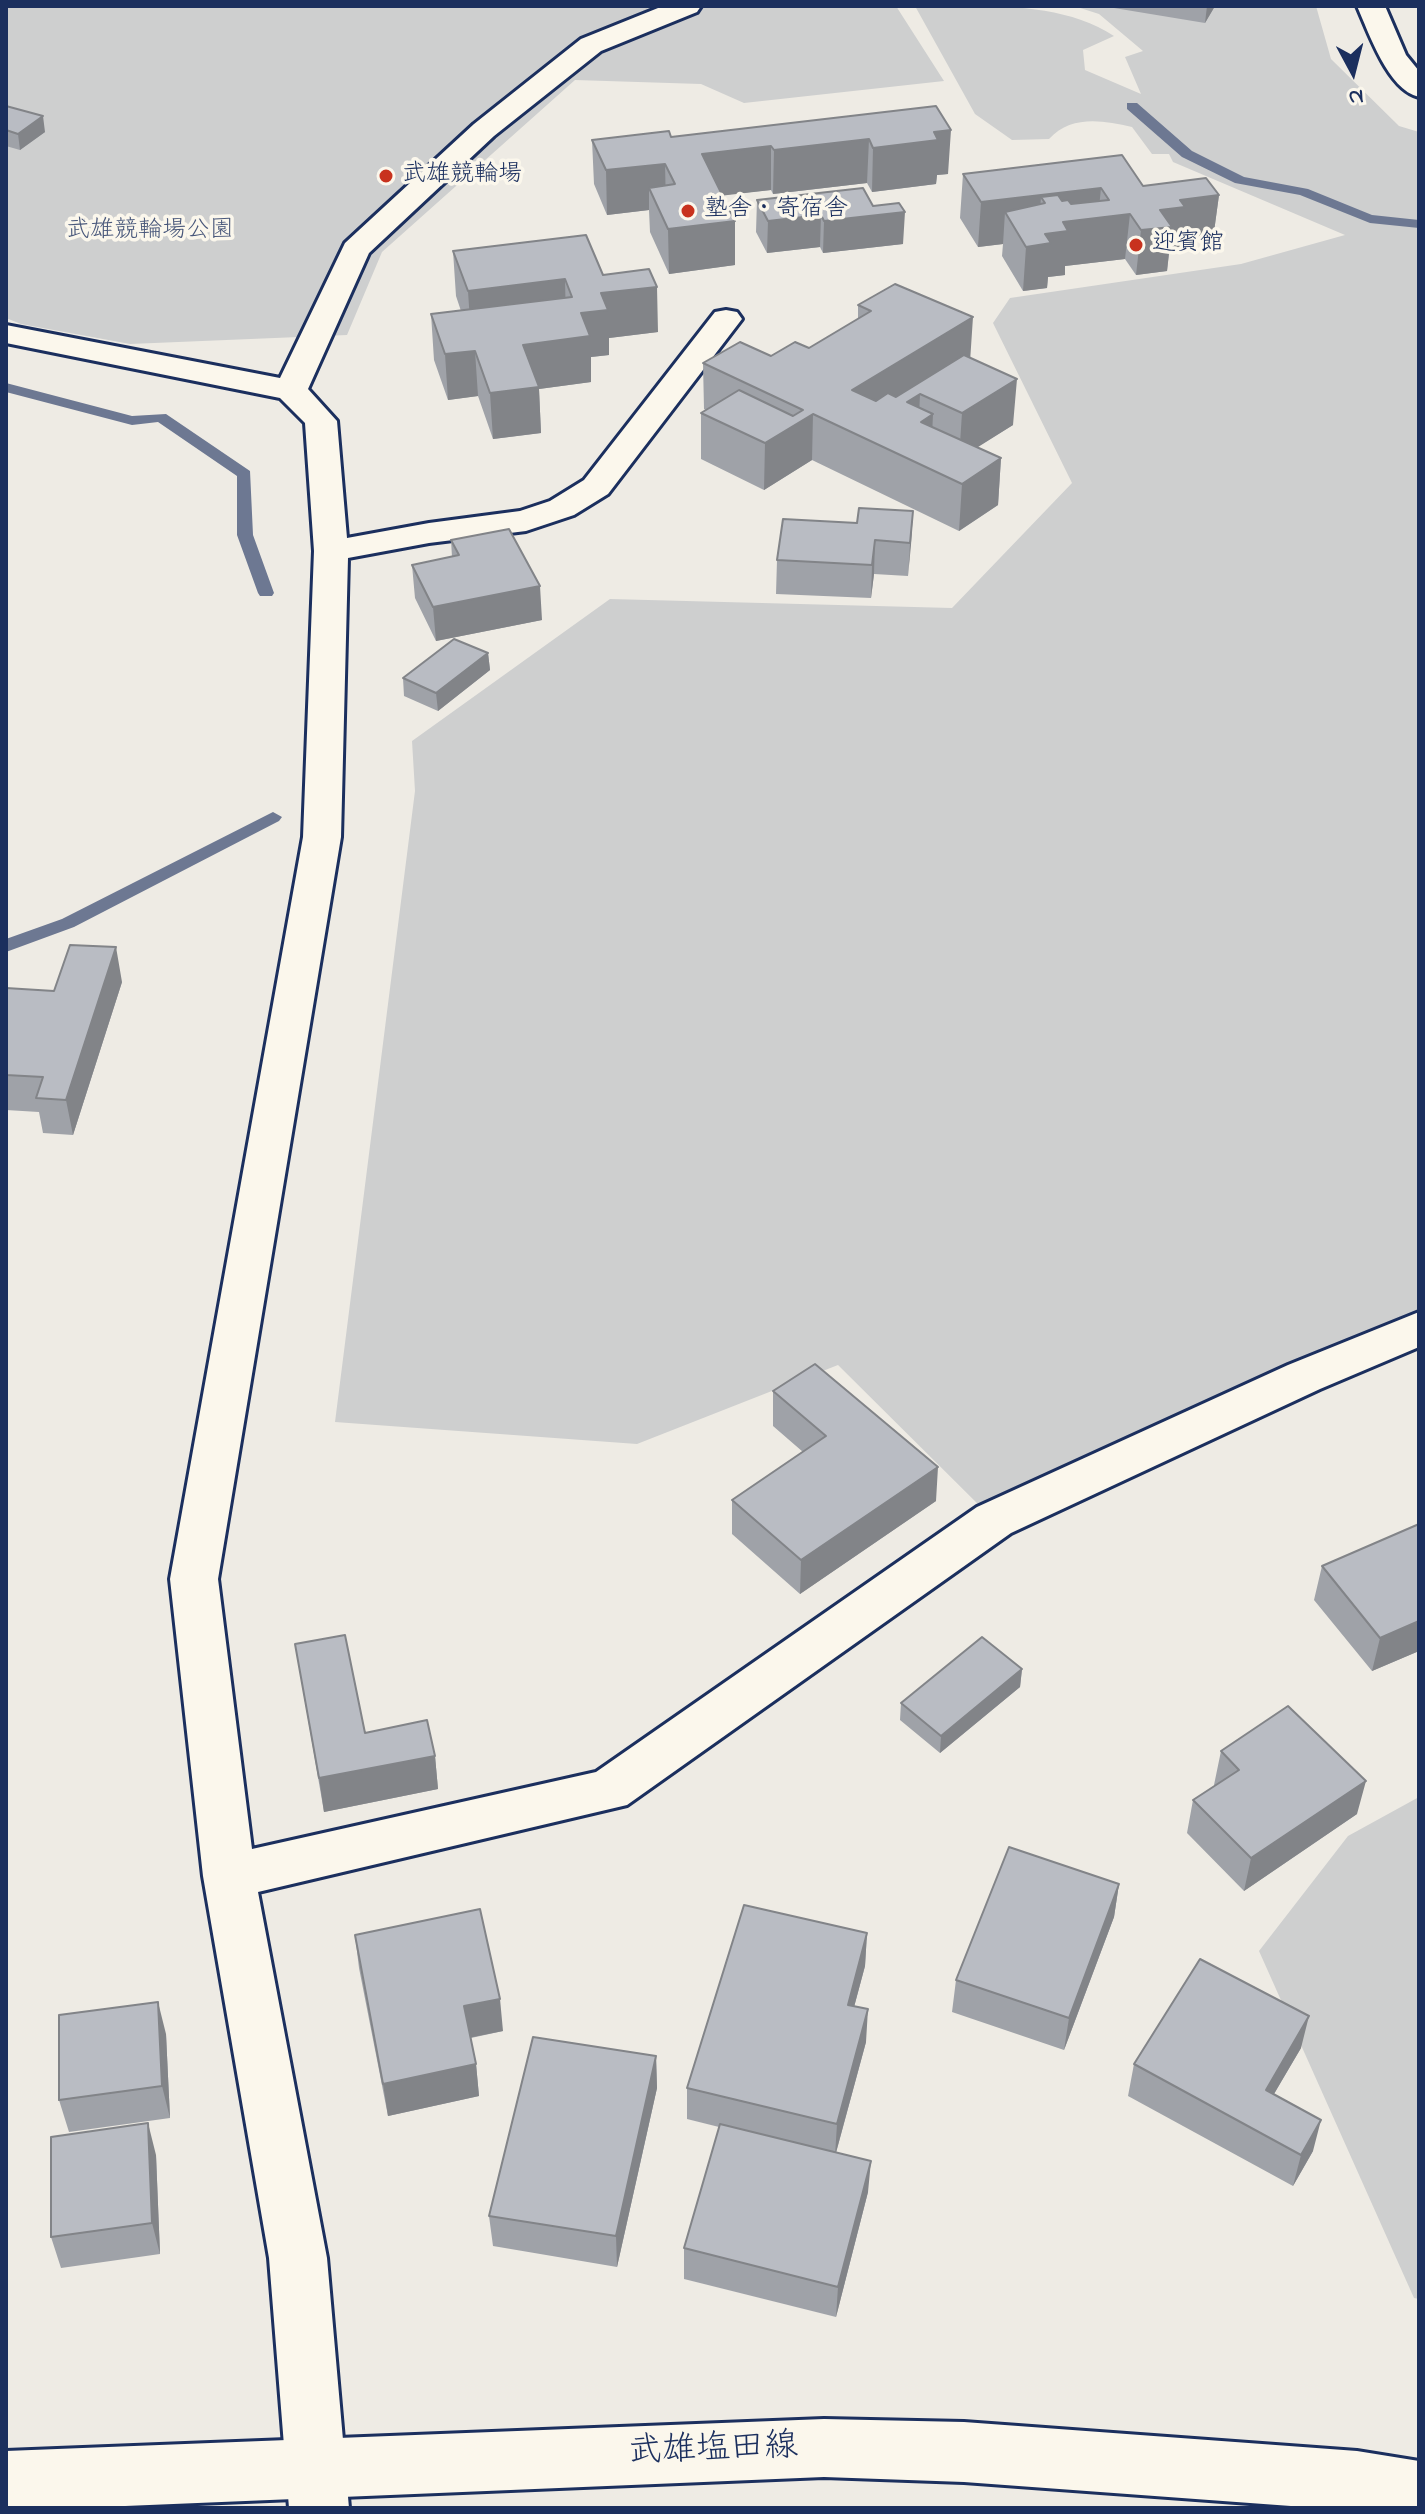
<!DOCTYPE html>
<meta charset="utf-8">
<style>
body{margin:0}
#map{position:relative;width:1425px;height:2514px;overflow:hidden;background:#eeebe4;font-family:"Indie Flower",sans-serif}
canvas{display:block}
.frame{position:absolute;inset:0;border:8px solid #1b2f5e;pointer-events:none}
.north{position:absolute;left:1313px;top:32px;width:80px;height:80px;-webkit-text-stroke:6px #fbf7ec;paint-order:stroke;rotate:173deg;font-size:22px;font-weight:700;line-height:32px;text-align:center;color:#1b2f5e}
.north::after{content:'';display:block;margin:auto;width:28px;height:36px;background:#1b2f5e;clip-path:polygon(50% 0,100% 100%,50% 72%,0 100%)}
</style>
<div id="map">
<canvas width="1425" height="2514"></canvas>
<div class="frame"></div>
<div class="north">N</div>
</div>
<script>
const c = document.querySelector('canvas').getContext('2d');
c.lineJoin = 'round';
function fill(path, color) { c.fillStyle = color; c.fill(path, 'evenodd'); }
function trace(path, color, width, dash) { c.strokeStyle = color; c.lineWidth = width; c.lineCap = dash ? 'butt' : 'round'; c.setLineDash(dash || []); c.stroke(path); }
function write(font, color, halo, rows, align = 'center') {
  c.font = font + ' "Indie Flower","Klee One",sans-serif'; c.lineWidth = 7; c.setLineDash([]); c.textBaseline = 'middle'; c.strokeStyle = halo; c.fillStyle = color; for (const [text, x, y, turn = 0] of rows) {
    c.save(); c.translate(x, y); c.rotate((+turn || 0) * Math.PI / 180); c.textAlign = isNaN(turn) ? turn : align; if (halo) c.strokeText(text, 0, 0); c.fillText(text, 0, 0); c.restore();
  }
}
const green = new Path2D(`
 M6 6H896L944 81 744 103 701 84 575 80 382 252 347 335 130 344 21 324 6 318Z
 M915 6C981 6 1060 0 1114 36L1083 50 1085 70 1141 94 1125 57 1143 51 1099 14 1074 6H1316L1331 59 1399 126 1419 132V1329L994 1520 838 1365 637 1444 335 1422 415 791 412 741 610 599 952 608 1072 483 993 323 1010 298 1241 264 1345 235 1173 162 1169 154H1152L1132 127C1102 120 1071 115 1049 139L1012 140 975 114Z
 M1419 1797V2299L1414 2298 1259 1951 1348 1836Z`);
const stream = new Path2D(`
 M1127 103H1137L1192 151 1244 177 1308 189 1372 215 1419 220V228L1370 223 1300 195 1235 183 1182 157 1127 109Z
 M6 383 132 416 166 414 250 471 253 535 274 593 272 596H260L258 593 237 535V476L158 422 132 425 6 392Z
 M273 812 282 817 279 821 74 927 6 952V939L62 919Z`);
const minor = new Path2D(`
 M663 6H701L697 12 601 51 494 136 369 253 308 389 337 421 347 538 429 523 520 511 550 501 584 480 715 312 726 310 737 312 742 319 608 494 574 515 526 531 429 543 348 558 341 837 218 1579 252 1849 596 1772 977 1507 1288 1365 1419 1312V1347L1320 1389 1011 1533 627 1805 258 1892 327 2258 349 2508H289L269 2258 203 1876 170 1579 303 837 314 551 305 423 280 398 6 343V325L280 378 345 243 474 124 581 39Z
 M1357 6H1385L1406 55 1419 71V97C1388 90 1369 33 1357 6Z`);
const major = new Path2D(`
 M824 2419 964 2422 1357 2451 1419 2461V2508H1318L964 2482 824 2477 77 2508H6V2451Z`);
const wall = new Path2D(`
 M1102 6H1215L1205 23Z
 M6 106 45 132 20 150 6 146Z
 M936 106 948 174 937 175 936 184 872 192 867 183 773 194 771 190 722 195 735 265 669 274 650 232 649 210 607 215 594 184 592 140 671 137Z
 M963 174 1219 195 1213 239 1181 243 1180 252 1169 253 1167 271 1136 275 1125 259 1065 266V275L1048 277 1047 288 1023 291 1002 256 1003 244 978 247 960 218Z
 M757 200 873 206 903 244 823 253 820 247 767 253 756 232Z
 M453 251 603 275 658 332 609 338V355L591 357V382L539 389 541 433 493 439 478 396 448 400 434 360 431 314 461 311 456 296Z
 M858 305 970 358 1013 425 977 447 1001 458 998 505 959 531 812 460 764 490 701 459V413L706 410 704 409 703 363 771 356 809 348 858 319Z
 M913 511 908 576 874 574 871 598 776 594 777 560 857 523Z
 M451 540 542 620 436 641 415 598 412 565 452 557Z
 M488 653 490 670 438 711 404 696 403 678Z
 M122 982 73 1135 43 1133 39 1112 6 1110V988L54 991Z
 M773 1391 936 1501 800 1594 732 1534V1500L803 1452 773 1426Z
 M1419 1524V1651L1372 1671 1314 1600 1322 1566Z
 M295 1644 365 1733 435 1756 438 1789 324 1812Z
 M1022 1669 1020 1687 940 1753 900 1720 901 1703Z
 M1221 1751 1357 1814 1244 1891 1187 1833 1193 1800 1215 1786 1214 1785Z
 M1119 1884 1114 1917 1064 2050 952 2012 956 1980Z
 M867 1933 865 1966 854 2007 866 2042 836 2153 868 2192 836 2317 684 2279V2248L719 2127 687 2119V2088Z
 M355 1935 503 2031 471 2038 476 2064 479 2096 388 2116 359 1968Z
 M166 2034 170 2118 69 2132 59 2100Z
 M1301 2048 1274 2094 1313 2151 1293 2186 1128 2096 1134 2064Z
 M656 2056 657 2088 617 2267 493 2246 489 2216Z
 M156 2155 160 2254 61 2268 51 2237Z`);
const shadedWall = new Path2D(`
 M1207 6H1215L1205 23Z
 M43 116 45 132 20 150 18 134Z
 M951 130 948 174 937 175 936 184 872 192 873 148 934 132Z
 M869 139 867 183 773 194 774 150Z
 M771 146V190L702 198V154Z
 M665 164 666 208 649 188V210L607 215 606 170Z
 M1101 188 1098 218 1130 214 1125 259 1065 266V275L1048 277 1047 288 1023 291 1026 247 1044 244V239H1042L1045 203 1041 197 1038 239 1023 241 1005 212 1003 244 978 247 981 202Z
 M1219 195 1213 239 1181 243 1180 252 1169 253 1167 271 1136 275 1141 230 1160 210 1180 200Z
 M905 212 903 244 823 253 824 221Z
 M821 215 820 247 767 253 768 221Z
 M735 221V265L669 274 668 229Z
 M565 279 566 324 471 336 468 291Z
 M657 287 658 332 609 338V355L591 357V382L539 389 541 433 493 439 490 393 523 345 581 313 601 293Z
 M973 317 970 362 855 434 852 390Z
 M475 351 478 396 448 400 445 354Z
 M1017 379 1013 425 959 459 962 413Z
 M920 394 918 440 907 402Z
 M813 414 812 460 764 490 765 443Z
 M933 414 931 460 921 422Z
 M1001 458 998 505 959 531 962 484Z
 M913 511 911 545 908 576 910 543Z
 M875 540 874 574 871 598 872 565Z
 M540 586 542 620 436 641 433 607Z
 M488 653 490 670 438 711 436 693Z
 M116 947 122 982 73 1135 66 1100Z
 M938 1467 936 1501 800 1594 801 1560Z
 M1419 1621V1651L1372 1671 1380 1638Z
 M1022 1669 1020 1687 940 1753 941 1736Z
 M435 1756 438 1789 324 1812 319 1778Z
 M1366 1781 1357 1814 1244 1891 1251 1858Z
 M1119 1884 1114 1917 1064 2050 1069 2018Z
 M867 1933 865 1966 846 2037 848 2005Z
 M500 1999 503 2031 468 2038 464 2006Z
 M158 2002 166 2034 170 2118 162 2086Z
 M868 2009 866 2042 835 2156 837 2124Z
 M1309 2016 1301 2048 1258 2121 1266 2090Z
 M656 2056 657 2088 617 2267 616 2236Z
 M476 2064 479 2096 388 2116 383 2084Z
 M1321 2120 1313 2151 1293 2186 1301 2155Z
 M148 2123 156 2155 160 2254 152 2223Z
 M871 2161 868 2192 836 2317 838 2287Z`);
const building = new Path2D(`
 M6 106 43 116 18 134 6 130Z
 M936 106 951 130 934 132 938 140 873 148 869 139 774 150 771 146 702 154 735 221 668 229 649 188 675 184 665 164 606 170 592 140 669 131 671 137Z
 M1122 155 1143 186 1206 178 1219 195 1180 200 1185 207 1160 210 1172 227 1141 230 1130 214 1063 222 1068 231 1045 234 1051 243 1026 247 1005 212 1045 203 1041 197 1058 195 1062 201 1068 200 1071 204 1109 200 1101 188 981 202 963 174Z
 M863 188 873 206 899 203 905 212 824 221 821 215 768 221 757 200Z
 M586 235 603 275 649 269 657 287 601 293 608 310 581 313 590 336 523 345 539 387 490 393 475 351 445 354 431 314 572 297 565 279 468 291 453 251Z
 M895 284 973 317 852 390 876 401 888 393 896 397 964 355 1017 379 962 413 920 394 907 402 933 414 921 422 1001 458 962 484 813 414 765 443 701 413 739 390 793 416 803 410 703 363 740 342 771 356 795 342 809 348 871 311 858 305Z
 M859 508 913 511 910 543 875 540 872 565 777 560 783 519 857 523Z
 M509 529 540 586 433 607 412 565 459 555 451 540Z
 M454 639 488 653 436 693 403 678Z
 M70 945 116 947 66 1100 36 1098 43 1077 6 1075V988L54 991Z
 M815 1364 938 1467 801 1560 732 1500 826 1436 773 1391Z
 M1419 1524V1621L1380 1638 1322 1566Z
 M345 1635 365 1733 427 1720 435 1756 319 1778 295 1644Z
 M982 1637 1022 1669 941 1736 901 1703Z
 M1288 1706 1366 1781 1251 1858 1193 1800 1239 1770 1221 1751Z
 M1009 1847 1119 1884 1069 2018 956 1980Z
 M744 1905 867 1933 848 2005 868 2009 837 2124 687 2088Z
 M480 1909 500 1999 464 2006 476 2064 383 2084 355 1935Z
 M1200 1959 1309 2016 1266 2090 1321 2120 1301 2155 1134 2064Z
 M158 2002 162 2086 59 2100V2015Z
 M533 2037 656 2056 616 2236 489 2216Z
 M148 2123 152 2223 51 2237V2137Z
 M720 2124 871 2161 838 2287 684 2248Z`);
const markers = [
 [386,176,8,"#c8321e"],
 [688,211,8,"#c8321e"],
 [1136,245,8,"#c8321e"]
];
const farPoinames = [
 ["武雄競輪場",402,176],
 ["塾舎・寄宿舎",704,211],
 ["迎賓館",1152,245]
];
const farParknames = [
 ["武雄競輪場公園",150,232]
];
const nearStreetnames = [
 ["武雄塩田線",713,2452,-2]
];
fill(green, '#cecfcf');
fill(stream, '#6d7892');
trace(minor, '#1b2f5e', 6);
trace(major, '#1b2f5e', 6);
fill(minor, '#fbf7ec');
fill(major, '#fbf7ec');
fill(wall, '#9fa2a8');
fill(shadedWall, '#828488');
fill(building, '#b9bcc3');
trace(building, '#828488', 2);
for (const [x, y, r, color] of markers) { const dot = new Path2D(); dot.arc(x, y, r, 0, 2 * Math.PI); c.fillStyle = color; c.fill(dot); trace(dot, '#fbf7ec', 3); }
write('24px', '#1b2f5e', '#fbf7ec', farPoinames, 'left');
write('24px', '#48577a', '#fbf7ec', farParknames);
write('34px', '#1b2f5e', '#fbf7ec', nearStreetnames);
</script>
